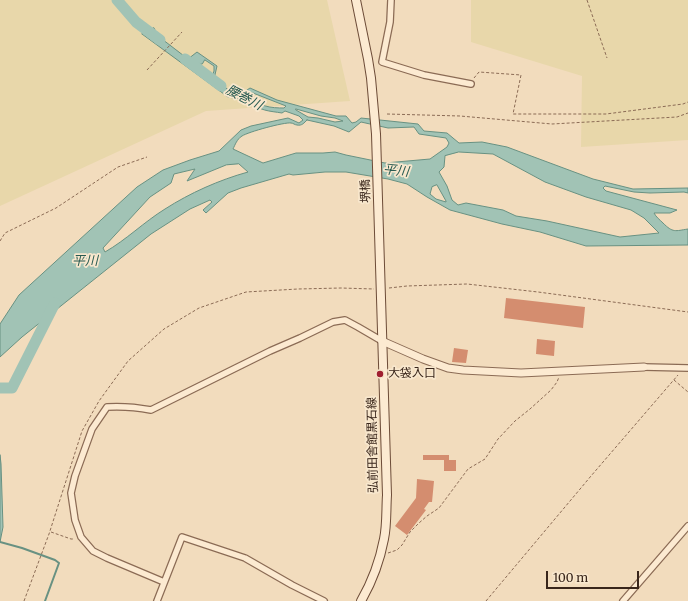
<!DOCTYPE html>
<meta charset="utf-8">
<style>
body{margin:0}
#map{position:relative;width:688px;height:601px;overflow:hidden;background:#f2dcbd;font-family:Merriweather,serif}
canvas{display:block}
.scale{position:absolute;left:546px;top:571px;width:93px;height:18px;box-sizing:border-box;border:2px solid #39261b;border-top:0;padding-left:5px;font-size:12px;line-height:14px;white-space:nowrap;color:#39261b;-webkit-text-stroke:3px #f8e7cd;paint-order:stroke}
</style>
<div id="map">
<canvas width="688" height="601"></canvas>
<div class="scale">100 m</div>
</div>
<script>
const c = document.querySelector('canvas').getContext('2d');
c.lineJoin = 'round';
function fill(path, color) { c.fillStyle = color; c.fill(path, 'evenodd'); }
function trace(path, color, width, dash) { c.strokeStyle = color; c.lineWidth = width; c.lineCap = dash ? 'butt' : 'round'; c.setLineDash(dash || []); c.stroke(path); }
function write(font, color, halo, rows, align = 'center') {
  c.font = font + ' Merriweather,"Noto Sans JP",serif'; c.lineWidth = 3.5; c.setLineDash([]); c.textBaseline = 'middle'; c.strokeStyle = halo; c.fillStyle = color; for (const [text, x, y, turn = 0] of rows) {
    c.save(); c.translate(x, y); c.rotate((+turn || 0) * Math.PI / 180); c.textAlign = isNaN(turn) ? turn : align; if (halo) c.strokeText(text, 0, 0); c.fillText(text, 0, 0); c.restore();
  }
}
const farmland = new Path2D(`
 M0 0H327L350 101 206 111 0 206Z
 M471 0H688V140L581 147 582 76 471 42Z`);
const water = new Path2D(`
 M154 28 158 36 188 59 197 52 217 66 214 79 230 91 241 94 250 88 277 100 336 116H346L352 123 356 122 361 118 418 124 424 131 447 133 459 143 482 142 507 147 593 179 633 189 688 188V193L684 192 650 193 634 192 605 186 603 188 606 191 677 210 670 213H654C656 217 660 220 663 223 673 233 675 231 688 229V245L586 246 540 232 502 224 450 210 427 197 407 184 388 179 346 172H325L293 175 289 174 241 188 228 193 206 213 203 210 212 202 210 200 190 209 151 234 22 337 0 357V324L19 295 137 187 163 170 190 160 219 151 241 130 251 126 288 118 299 123 303 120 299 116 285 111 282 113C270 111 258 111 251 101L228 97 142 34ZM205 60 214 66V71L212 77 207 78 196 70V65L202 64ZM253 93 286 106 284 108C272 108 257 107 251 95ZM296 109 321 116 335 118 343 121 335 122 318 118 308 117 296 110ZM307 120 334 126 349 132 361 122 388 128 414 127 419 134 446 138 449 143 447 147 430 159 385 163 346 155 335 152 323 153H296L263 163 233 149C235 145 237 139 242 136 248 132 284 122 291 123 293 123 295 125 297 125 302 126 304 123 307 120ZM459 152 493 154 545 182 586 197 631 210 644 218 659 233 620 237 547 221 516 216 503 210 466 203 458 205 452 200 447 186 439 172 444 167 445 156ZM239 164 248 172C219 180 190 193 165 209 144 222 126 240 105 252L103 248 150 197 171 183 174 174 195 169 187 181 226 165ZM437 185 446 201V202L436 199 430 194 432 187Z
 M0 455 1 464 3 527 0 542Z`);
const stream = new Path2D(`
 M0 542 22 548 55 560 59 563 45 601`);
const river = new Path2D(`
 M117 0 136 22 160 40
 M185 59 221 86
 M0 388H12L55 303`);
const building = new Path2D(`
 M506 298 585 307 583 328 504 318Z
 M537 339 555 341 554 356 536 354Z
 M454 348 468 350 466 363 452 362Z
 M423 455H449V460H456V471H444V460H423Z
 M417 479 434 481 432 502H429L424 509 426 510 407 535 395 526 416 498Z`);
const path = new Path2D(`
 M587 0 607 58
 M147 70 182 32
 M474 78 479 72 521 75 513 114H606L683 104 688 102
 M387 114 460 116 552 124 677 117 688 113
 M0 241 5 233 56 208 118 167 147 157
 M389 288 407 286 467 284 538 292 688 312
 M674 380 688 392
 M51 532 71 539H74
 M388 553 397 550 402 545 410 532 419 523 427 516 439 508 468 469 485 459 498 439 515 421 530 409 551 390 557 382 559 377
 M24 601 49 534 82 431 99 401 128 361 164 329 199 308 246 292 298 289 341 288 374 289
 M486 601 591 476 678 375`);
const minor = new Path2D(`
 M391 0 390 22 382 62 424 75 471 84
 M644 367 688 368
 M164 582 107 558 93 551 81 537 75 520 71 493 75 476 92 429 107 407C123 406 135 407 151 410L270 351 300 338 333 322 345 320 358 327 382 341
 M157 601 182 537 245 558 292 585 324 601
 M623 601 688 526`);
const tertiary = new Path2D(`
 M382 341 423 359 448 368 463 370 521 373 644 367`);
const secondary = new Path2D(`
 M356 0 368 59 371 78 376 134 387 495C386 510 387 525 384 539 380 560 372 582 361 601`);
const markers = [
 [380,374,4,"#a01f30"]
];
const streetNames = [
 ["堺橋",366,191,-92],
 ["弘前田舎館黒石線",373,445,-91]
];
const poiNames = [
 ["大袋入口",388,374]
];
const waterNames = [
 ["腰巻川",244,98,27],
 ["平川",396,171,6],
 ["平川",85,261]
];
fill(farmland, '#e8d7aa');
fill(water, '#a1c3b5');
trace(water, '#689182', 1);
trace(stream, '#689182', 2);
trace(river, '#a1c3b5', 11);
fill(building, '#d48d6f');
trace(minor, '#8b6b55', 8);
trace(tertiary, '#8b6b55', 9);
trace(secondary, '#6d4c38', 10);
trace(path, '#8b6b55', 1, [3, 2]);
trace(minor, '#fcead1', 5.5);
trace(tertiary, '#fcead1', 7);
trace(secondary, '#fcead1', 8);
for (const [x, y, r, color] of markers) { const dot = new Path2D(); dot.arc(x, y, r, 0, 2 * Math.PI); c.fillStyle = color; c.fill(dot); trace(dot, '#f8e7cd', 1.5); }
write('12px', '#39261b', '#f8e7cd', streetNames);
write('12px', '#39261b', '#f8e7cd', poiNames, 'left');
write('italic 13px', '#285b51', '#f8e7cd', waterNames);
</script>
